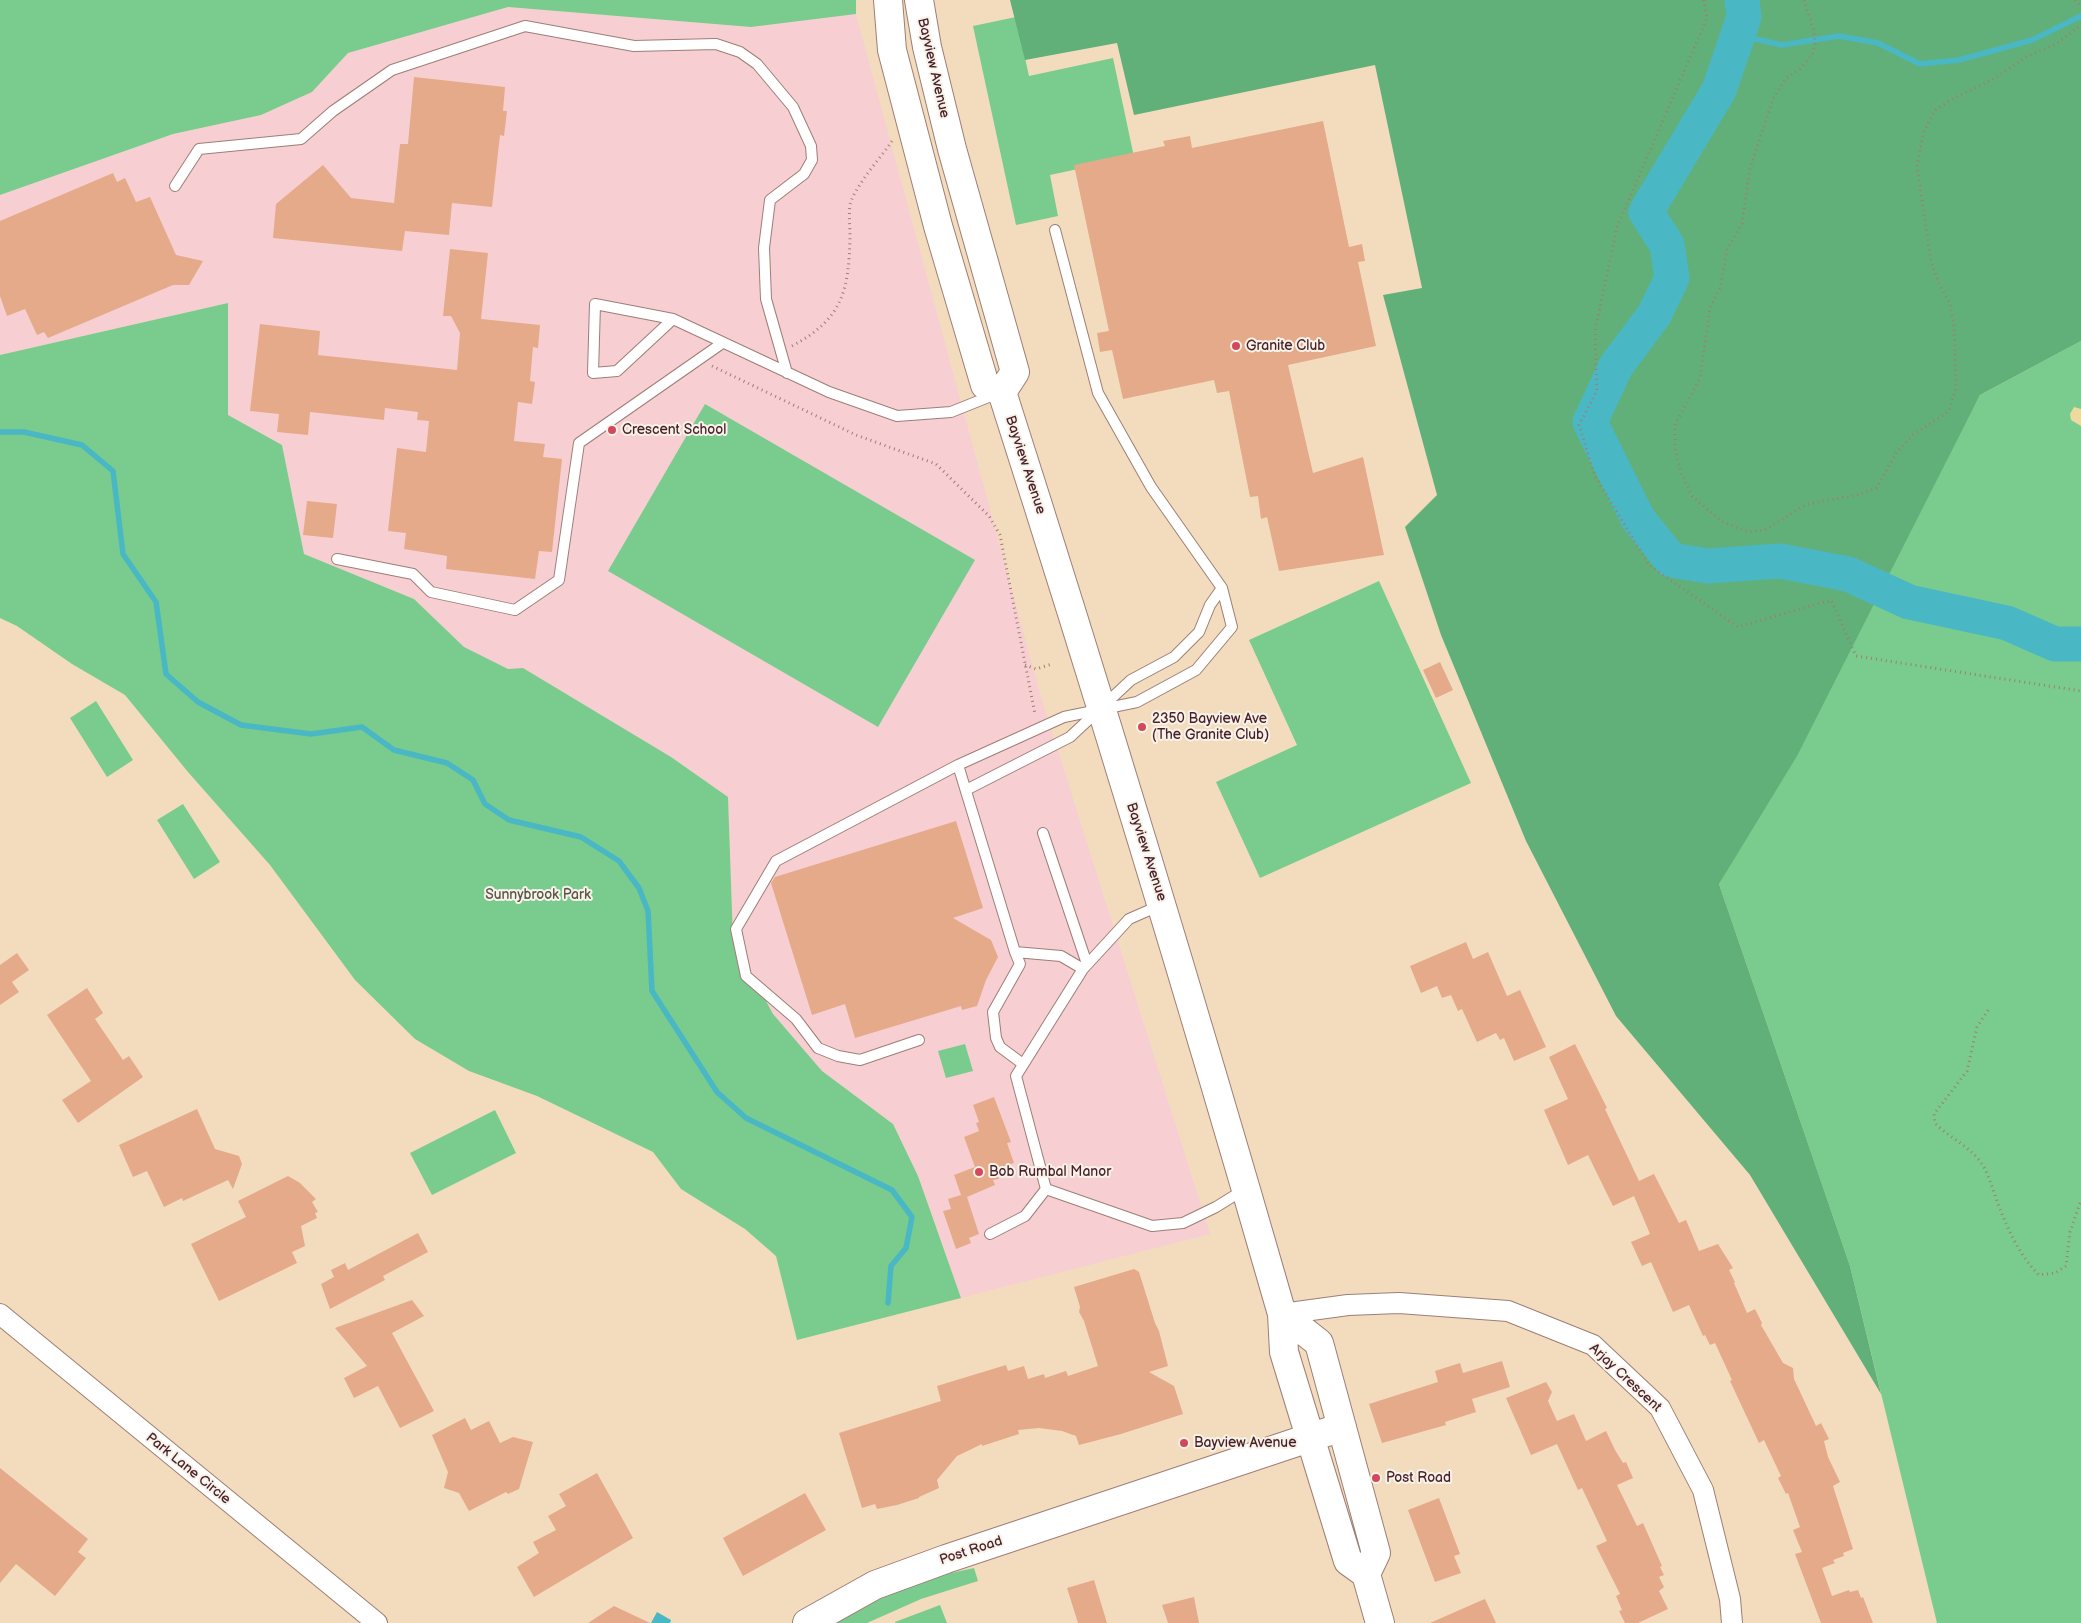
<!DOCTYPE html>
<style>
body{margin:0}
canvas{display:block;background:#f2dcbd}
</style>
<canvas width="2081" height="1623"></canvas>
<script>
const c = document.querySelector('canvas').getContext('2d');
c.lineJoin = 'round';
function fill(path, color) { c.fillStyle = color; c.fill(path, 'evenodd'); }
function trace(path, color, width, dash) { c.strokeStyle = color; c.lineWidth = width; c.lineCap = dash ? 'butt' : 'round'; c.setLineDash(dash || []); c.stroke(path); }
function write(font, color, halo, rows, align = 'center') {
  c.font = font + ' "Balsamiq Sans",sans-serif'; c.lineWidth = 4; c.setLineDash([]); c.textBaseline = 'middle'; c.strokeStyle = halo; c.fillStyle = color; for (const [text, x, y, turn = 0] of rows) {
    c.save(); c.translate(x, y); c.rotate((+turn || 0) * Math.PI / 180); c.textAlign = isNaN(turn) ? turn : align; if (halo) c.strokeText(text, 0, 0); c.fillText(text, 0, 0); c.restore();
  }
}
const built = new Path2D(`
 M508 7 751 27 856 14 1039 690 1210 1234 961 1298 918 1176 893 1124 822 1071 773 1014 733 940 728 797 671 757 523 668 508 669 464 647 414 599 304 554 282 445 228 415V303L0 355V195L173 134 261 115 312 92 348 53Z`);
const green = new Path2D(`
 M0 0H856V14L751 27 508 7 348 53 312 92 261 115 173 134 0 195Z
 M1016 17 1029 76 1113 58 1134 157 1050 175 1058 216 1016 225 973 26Z
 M228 303V415L282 445 304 554 414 599 464 647 508 669 523 668 671 757 728 797 733 940 773 1014 822 1071 893 1124 918 1176 961 1298 797 1340 776 1256 745 1229 681 1189 653 1152 537 1096 469 1071 415 1039 355 980 270 865 188 772 125 695 72 664 17 626 0 618V355Z
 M2081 341V1623H1937L1850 1266 1719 884 1980 395Z
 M705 404 975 560 878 727 608 571Z
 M1379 581 1471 783 1260 878 1216 782 1297 745 1249 640Z
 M96 701 133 760 107 777 70 718Z
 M183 804 220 862 194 879 157 820Z
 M965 1044 973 1071 946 1078 938 1051Z
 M495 1110 516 1153 432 1195 410 1153Z
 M974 1568 978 1581 921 1599 867 1623H830L919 1580Z
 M940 1605 947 1623H895V1622Z`);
const forest = new Path2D(`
 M1010 0H2081V341L1980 395 1797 756 1719 884 1850 1266 1881 1394 1750 1175 1616 1016 1526 841 1441 635 1405 527 1437 495 1383 295 1422 288 1375 65 1134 115 1117 43 1025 60Z`);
const sand = new Path2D(`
 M2074 407 2081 409V426L2071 420 2070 414Z`);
const water = new Path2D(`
 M657 1612 671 1620 670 1623H651Z`);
const stream = new Path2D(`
 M1737 35 1782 45 1839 36 1878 43 1920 64 1959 60 2032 40 2081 16
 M0 432H24L82 445 113 471 123 554 156 602 166 674 198 702 241 725 311 734 362 727 394 750 447 763 473 780 485 804 509 820 581 837 619 861 639 888 648 911 652 991 717 1092 746 1118 892 1190 912 1217 906 1248 891 1266 888 1303`);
const river = new Path2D(`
 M1742 0 1744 17 1719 90 1646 212 1667 245 1672 278 1654 315 1616 366 1590 422 1638 519 1671 560 1708 566 1780 561 1848 574 1909 602 2007 623 2055 644H2081`);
const building = new Path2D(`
 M414 77 505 87 503 111H507L504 136 500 135 492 207 452 203 449 235 405 231 402 251 273 238 276 204 323 165 351 198 394 203 400 144H408Z
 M1323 121 1349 247 1362 244 1365 261 1358 262 1376 346 1288 365 1313 473 1363 457 1384 555 1279 571 1267 517 1261 519 1258 496 1250 497 1229 391 1217 393 1214 380 1123 399 1112 350 1100 352 1097 333 1109 331 1074 165 1165 146 1163 141 1190 136 1192 148Z
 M113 173 117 182 125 178 136 202 150 197 176 255 203 261 189 285H173L48 338 44 332 37 335 25 309 7 316 0 296V221Z
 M450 249 488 253 481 319 540 325 538 348 533 347 530 381 535 382 532 404 518 402 514 441 545 444 543 457 562 459 552 552 539 551 535 579 446 569 447 556 404 549 406 533 388 531 397 448 426 452 429 421 417 420 418 412 385 408 384 420 310 412 308 435 277 432 279 414 250 411 260 324 320 331 318 355 457 370 460 333 451 316H443Z
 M307 501 337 504 333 538 303 535Z
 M1440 662 1453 690 1436 698 1423 670Z
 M956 821 983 908 953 918 991 940 998 957 986 980 977 1006 962 1010 961 1006 855 1038 845 1004 812 1015 771 883 775 877Z
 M1466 942 1473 959 1488 952 1507 996 1520 990 1546 1047 1514 1061 1504 1038 1500 1040 1496 1033 1477 1042 1462 1009 1458 1011 1451 995 1442 998 1437 986 1421 993 1410 966Z
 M17 953 29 970 12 982 19 992 0 1005V965Z
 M87 988 103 1013 95 1019 123 1060 129 1056 143 1077 78 1123 62 1100 91 1081 47 1015Z
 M1575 1044 1607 1108 1605 1109 1639 1181 1654 1174 1679 1223 1686 1220 1699 1251 1718 1244 1733 1268 1729 1270 1735 1282 1734 1283 1747 1313 1755 1309 1762 1323 1761 1325 1783 1363 1793 1368 1794 1379 1816 1426 1821 1423 1829 1439 1824 1441 1828 1457 1840 1482 1833 1486 1853 1549 1843 1553 1844 1556 1833 1560 1835 1563 1822 1568 1832 1596 1849 1590 1850 1592 1858 1590 1861 1598 1863 1597 1873 1623H1821L1795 1554 1802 1552 1793 1530 1800 1527 1788 1493 1786 1494 1778 1478 1781 1476 1764 1440 1759 1443 1730 1381 1732 1380 1715 1343 1710 1345 1705 1335 1703 1336 1689 1305 1673 1312 1651 1262 1642 1266 1631 1242 1650 1234 1634 1196 1613 1206 1588 1155 1568 1165 1544 1110 1568 1099 1549 1057Z
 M994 1097 1011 1142 1007 1143 1014 1163 995 1169 999 1179 993 1180 995 1185 967 1197 979 1234 969 1238 971 1243 956 1249 943 1211 951 1209 948 1199 961 1195 954 1175 975 1167 964 1137 979 1131 976 1123 979 1122 973 1105Z
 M197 1109 215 1149 239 1156 242 1164 233 1189 228 1180 183 1201 182 1198 164 1207 147 1171 133 1177 119 1145Z
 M288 1176 300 1183 316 1199 312 1202 318 1212 315 1213 317 1218 301 1226 305 1246 292 1252 297 1263 219 1301 191 1244 246 1217 238 1201Z
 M418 1233 428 1252 383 1276 385 1280 330 1309 321 1284 334 1277 331 1270 345 1263 348 1270Z
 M1134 1269 1139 1272 1155 1323 1159 1331 1168 1366 1149 1372 1174 1386 1183 1414 1121 1434 1079 1445 1076 1436 1062 1431 1039 1428 1018 1430 1019 1434 982 1446V1444L957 1456 937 1480 939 1488 919 1497V1498L897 1505 877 1509 875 1504 862 1508 839 1433 941 1401 937 1386 1006 1365 1008 1371 1024 1366 1028 1379 1044 1374 1045 1378 1066 1371 1068 1376 1098 1366 1084 1321 1079 1312 1080 1307 1074 1287Z
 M412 1300 424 1316 392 1333 434 1411 400 1428 378 1386 354 1398 344 1378 367 1366 335 1328Z
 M1502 1361 1510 1387 1472 1399 1476 1412 1445 1422 1446 1425 1382 1443 1369 1404 1438 1382 1435 1371 1460 1363 1463 1373Z
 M1546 1382 1552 1392 1548 1401 1557 1421 1574 1414 1586 1441 1606 1431 1615 1450 1623 1463 1626 1462 1633 1478 1617 1485 1637 1526 1643 1523 1662 1566 1660 1567 1664 1575 1659 1577 1664 1587 1659 1591 1668 1609 1638 1623H1625L1619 1611 1622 1610 1616 1596 1620 1594 1596 1546 1607 1541 1582 1488 1578 1490 1557 1444 1531 1455 1506 1398Z
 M465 1418 471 1430 489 1421 500 1443 513 1437 533 1442 519 1489 508 1494 506 1492 469 1511 459 1493 444 1488 448 1472 432 1435Z
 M0 1468 88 1539 78 1552 86 1558 55 1596 16 1564 0 1583Z
 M597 1473 633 1538 534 1597 517 1567 539 1553 533 1542 556 1530 548 1516 566 1506 559 1494Z
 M805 1493 826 1530 743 1576 723 1538Z
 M1439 1498 1460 1554 1454 1556 1461 1573 1435 1582 1408 1510Z
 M1094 1580 1107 1623H1078L1067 1588Z
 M1194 1597 1199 1623H1168L1162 1605Z
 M1485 1599 1496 1623H1430L1480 1601Z
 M614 1606 650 1623H588Z`);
const path = new Path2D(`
 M1704 0 1707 18 1617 227 1595 331 1597 391 1579 425 1595 476 1649 565 1738 627 1831 600 1856 656 2081 691
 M1804 0 1814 31 1815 44 1812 55 1800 69 1786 78 1773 99 1750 168 1742 223 1727 250 1720 288 1710 308 1700 378 1675 425V449L1681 473 1692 496 1721 521 1748 532 1765 530 1807 504 1858 495 1876 488 1897 452 1913 435 1949 411 1956 388 1954 324 1950 303 1940 286 1931 261 1917 166 1923 134 1934 111 1954 98 1992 80 2026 57 2056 44 2081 25
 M2075 0 2081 6
 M792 346C843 319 849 290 850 236 850 226 848 211 851 201 860 180 879 160 892 141
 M712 366 856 435 936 464 989 516 1000 535 1035 714
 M1025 665 1036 669 1052 664
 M1988 1010 1977 1027 1967 1071 1934 1114 1935 1123C1948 1137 1966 1144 1979 1160 1990 1174 1993 1192 2000 1209 2009 1232 2021 1257 2039 1275L2055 1273 2066 1266 2070 1232 2081 1200`);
const lane = new Path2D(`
 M175 186 199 149 301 139 333 111 392 70 525 26 634 46 716 44 740 52 757 64 793 107 811 146 812 160 804 174 770 200 764 248 766 299 787 373
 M673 319 617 371 593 373 595 304 673 319 829 392 897 416 951 412 996 394
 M337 559 413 574 431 592 515 610 559 580 579 443 721 344
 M958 765 1064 717 1137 702 1196 670 1232 627 1222 588 1151 487 1098 393 1055 230
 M966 790 1070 737 1131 680 1174 657 1199 632 1210 605 1222 588
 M1043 833 1087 964
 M1161 905 1129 919 1083 969 1016 1076 1046 1189 1152 1226 1183 1223 1216 1207 1245 1189
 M1015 952 1020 964 993 1012 996 1038 1000 1047 1023 1064
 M919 1040 860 1060 838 1056 818 1048 796 1019 746 976 736 929 776 861 958 765 1015 952 1061 956 1083 969
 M990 1234 1025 1216 1046 1189`);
const street = new Path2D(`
 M0 1314 377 1623
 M1282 1314 1348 1305 1399 1303 1508 1311 1593 1345 1660 1408 1703 1490 1730 1599 1732 1623`);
const secondary = new Path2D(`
 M888 0 892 50 938 226 985 385 1002 392C1100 698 1193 1005 1282 1314L1284 1352 1348 1561 1366 1574 1380 1623
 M919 0 927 47 952 149 1015 372 1002 392
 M1282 1314 1319 1343 1376 1553 1366 1574
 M807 1623 875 1585 946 1559 1342 1427`);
const markers = [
 [1236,346,5,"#d1495b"],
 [612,430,5,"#d1495b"],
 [1142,727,5,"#d1495b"],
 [979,1172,5,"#d1495b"],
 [1184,1443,5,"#d1495b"],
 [1376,1478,5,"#d1495b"]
];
const streetNames = [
 ["Bayview Avenue",933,68,77],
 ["Bayview Avenue",1025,465,72],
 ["Bayview Avenue",1146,852,72],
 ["Arjay Crescent",1625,1378,43],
 ["Park Lane Circle",188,1469,39],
 ["Post Road",971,1551,-18]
];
const poiNames = [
 ["Granite Club",1246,346],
 ["Crescent School",622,430],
 ["2350 Bayview Ave",1152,719],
 ["(The Granite Club)",1152,735],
 ["Bob Rumbal Manor",989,1172],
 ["Bayview Avenue",1194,1443],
 ["Post Road",1386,1478]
];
const parkNames = [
 ["Sunnybrook Park",538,895]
];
fill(built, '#f7cfd2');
fill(green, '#79cc8e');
fill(forest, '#62b079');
fill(sand, '#eeda9e');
fill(water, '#4ab7c5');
trace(stream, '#4ab7c5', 5.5);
trace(river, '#4ab7c5', 35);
fill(building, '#e5aa89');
trace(lane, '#9e7e74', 12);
trace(street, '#9e7e74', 22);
trace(secondary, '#9e7e74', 30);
trace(path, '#9e7e74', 3, [1, 4]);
trace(lane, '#fff', 10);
trace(street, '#fff', 20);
trace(secondary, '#fff', 28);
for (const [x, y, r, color] of markers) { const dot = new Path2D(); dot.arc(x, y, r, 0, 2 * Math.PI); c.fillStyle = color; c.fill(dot); trace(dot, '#f7f3e8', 2); }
write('14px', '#4a1f2b', '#f7f3e8', streetNames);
write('14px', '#4a1f2b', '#f7f3e8', poiNames, 'left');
write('14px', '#585349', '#f7f3e8', parkNames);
</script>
